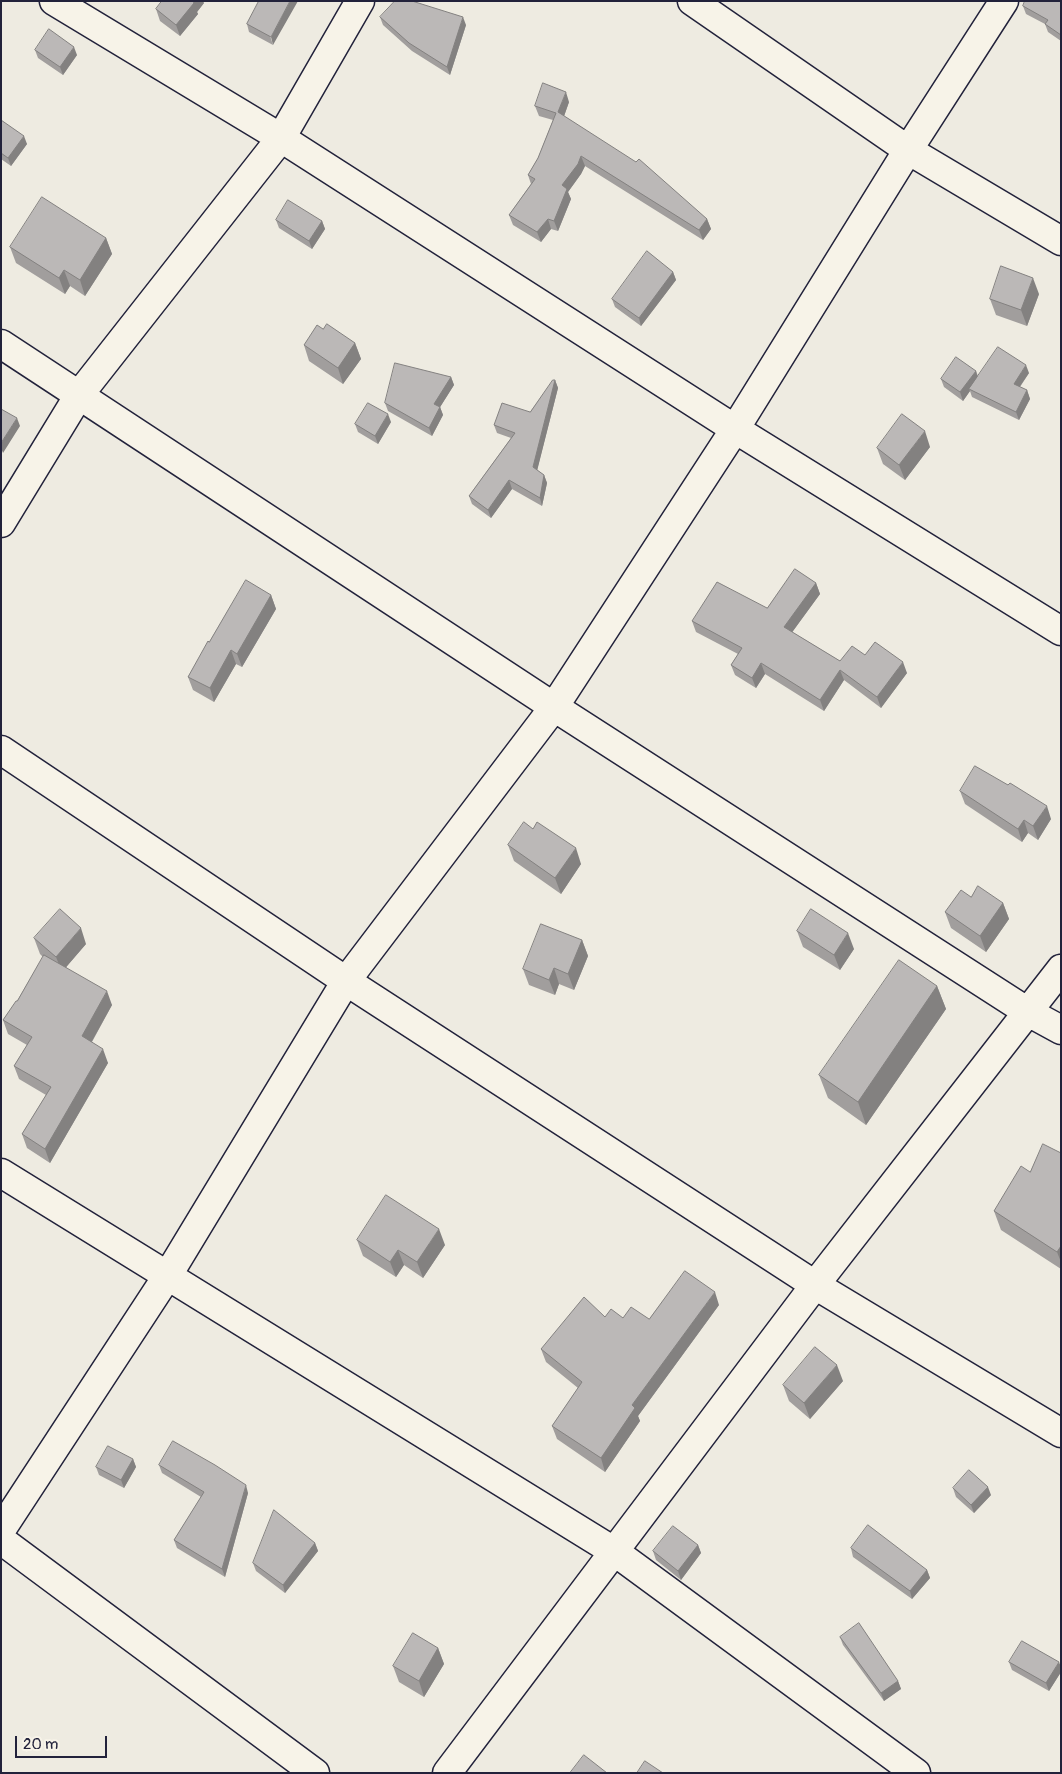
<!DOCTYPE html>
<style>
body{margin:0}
#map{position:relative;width:1062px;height:1774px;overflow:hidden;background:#eeebe1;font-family:Pangolin,sans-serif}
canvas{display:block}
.frame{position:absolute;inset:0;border:2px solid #22223b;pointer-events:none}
.scale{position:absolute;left:15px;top:1736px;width:92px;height:22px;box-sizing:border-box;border:2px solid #22223b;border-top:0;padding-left:6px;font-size:15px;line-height:18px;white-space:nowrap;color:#22223b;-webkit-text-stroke:4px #f7f3e8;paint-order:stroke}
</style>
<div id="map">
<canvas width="1062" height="1774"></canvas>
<div class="frame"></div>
<div class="scale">20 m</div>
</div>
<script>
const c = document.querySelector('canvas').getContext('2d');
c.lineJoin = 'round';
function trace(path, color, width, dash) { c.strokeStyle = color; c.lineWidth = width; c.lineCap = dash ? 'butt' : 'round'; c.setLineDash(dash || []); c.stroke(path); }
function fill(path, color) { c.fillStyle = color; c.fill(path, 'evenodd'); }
const minor = new Path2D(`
 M54 1 281 138 735 429 1061 631
 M692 1 908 150 1061 241
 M1 344 554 707 1028 1012 1061 1030
 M1 523 79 395 281 138 360 1
 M1 750 346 981 815 1285 1061 1433
 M1 1173 615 1552 916 1773
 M1 1530 168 1275 346 981 554 707 735 429 908 150 1004 1
 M1 1540 315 1773
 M447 1773 815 1285 1061 969`);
const wall = new Path2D(`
 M259 1 273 45 249 32 247 24Z
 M1061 1V41L1048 32 1045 24 1026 14 1023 6Z
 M204 3 197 12 198 14 180 36 160 21 156 9Z
 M380 17 466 25 450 75 412 51 383 25Z
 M35 50 77 55 63 75 38 58Z
 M569 102 564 116 707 219 711 229 703 240 585 166 581 174 568 192 571 199 558 231 551 229 541 242 513 225 509 215 531 184 528 175 538 158 553 120 539 116 535 106Z
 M1 120 27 144 11 166 1 159Z
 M276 220 322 221 325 229 312 249 279 228Z
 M106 238 112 254 85 296 70 286 65 294 16 263 10 247Z
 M673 272 676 280 641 326 615 307 612 299Z
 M1039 294 1027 326 996 315 990 299Z
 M323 329 355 343 361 359 343 384 309 361 304 345Z
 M976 371 978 376 1029 373 1020 387 1027 390 1030 399 1019 420 972 397 970 391 963 401 944 387 941 379Z
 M451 377 454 385 440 407 443 415 432 436 388 411 385 403Z
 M555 380 558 388 537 470 544 475 547 483 542 506 512 489 491 518 472 504 469 496 511 438 497 433 494 425 530 412Z
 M391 422 378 444 358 432 355 424Z
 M930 447 905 480 883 464 877 448Z
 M816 583 820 594 792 632 840 661 865 655 907 673 881 708 844 680 824 711 765 674 756 688 735 675 731 665 738 654 696 632 692 621 767 608Z
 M271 595 276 609 242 667 236 664 214 702 193 690 188 677 209 642Z
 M960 791 1051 819 1038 840 1028 833 1022 842 965 804Z
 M533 829 581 864 561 894 514 861 508 845Z
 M971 897 1003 903 1009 919 986 952 951 928 945 912Z
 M797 931 854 949 840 970 803 947Z
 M34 938 86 944 66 967 112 1005 92 1042 108 1063 50 1163 27 1148 22 1134 46 1095 19 1079 14 1066 27 1045 8 1034 3 1020 17 1001 43 957 40 954Z
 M582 940 588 956 574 990 559 984 555 995 529 985 523 969Z
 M937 986 946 1009 866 1125 828 1098 819 1075Z
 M1061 1153V1269L1001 1230 994 1211 1030 1172Z
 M357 1240 445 1245 423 1278 404 1265 396 1277 363 1256Z
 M719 1305 638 1416 640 1421 605 1472 557 1439 552 1426 578 1388 546 1362 541 1349 605 1317 649 1319Z
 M843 1381 810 1419 789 1401 783 1385Z
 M133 1459 136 1467 124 1488 99 1475 96 1467Z
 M159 1465 248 1493 225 1577 177 1548 174 1540 201 1497 162 1473Z
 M953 1488 991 1495 974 1513 956 1497Z
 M315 1543 318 1551 285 1593 256 1571 253 1563Z
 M698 1545 701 1553 681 1580 656 1560 653 1551Z
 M851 1548 927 1570 930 1578 912 1599 853 1557Z
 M840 1637 898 1681 901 1689 884 1701 843 1645Z
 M438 1648 444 1664 424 1697 399 1682 393 1666Z
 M1009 1662 1061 1667V1672L1049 1691 1012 1670Z`);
const shadedWall = new Path2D(`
 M193 1H203L204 3 197 12 198 14 180 36 176 25Z
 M290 1H298L273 45 271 37Z
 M463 17 466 25 450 75 447 67Z
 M74 47 77 55 63 75 60 67Z
 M566 92 569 102 562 122 558 112Z
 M24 136 27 144 11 166 8 158Z
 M581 156 585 166 581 174 568 192 571 199 558 231 554 221 562 185Z
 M548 219 551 229 541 242 537 232Z
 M707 219 711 229 703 240 699 230Z
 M322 221 325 229 312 249 309 241Z
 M106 238 112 254 85 296 80 280Z
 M64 270 70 286 65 294 59 278Z
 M673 272 676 280 641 326 639 318Z
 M1033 278 1039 294 1027 326 1021 310Z
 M355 343 361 359 343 384 338 368Z
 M1026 365 1029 373 1016 392 1014 384Z
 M976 371 978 379 969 389 970 391 963 401 960 392Z
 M451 377 454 385 437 412 434 404Z
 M555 380 558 388 536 475 533 467Z
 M1027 390 1030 399 1019 420 1016 412Z
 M440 407 443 415 432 436 429 428Z
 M388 414 391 422 378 444 375 436Z
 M17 418 20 426 3 453 1 448V443Z
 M925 431 930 447 905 480 899 465Z
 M544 475 547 483 542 506 540 498Z
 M509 480 512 489 491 518 488 510Z
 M816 583 820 594 788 638 784 627Z
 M271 595 276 609 242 667 237 654Z
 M231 650 236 664 214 702 210 688Z
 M903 662 907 673 881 708 877 697Z
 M761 663 765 674 756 688 752 678Z
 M840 670 844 680 824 711 820 700Z
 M1047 806 1051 819 1038 840 1033 826Z
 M1024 820 1028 833 1022 842 1018 829Z
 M576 848 581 864 561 894 555 878Z
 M1003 903 1009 919 986 952 980 936Z
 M81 928 86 944 62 972 56 957Z
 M848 933 854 949 840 970 834 955Z
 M582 940 588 956 574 990 568 974Z
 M554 968 559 984 555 995 549 980Z
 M937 986 946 1009 866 1125 858 1102Z
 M107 991 112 1005 87 1050 82 1036Z
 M103 1049 108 1063 50 1163 45 1149Z
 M439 1229 445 1245 423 1278 417 1262Z
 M1061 1246V1262L1057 1252Z
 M398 1250 404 1265 396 1277 390 1262Z
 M715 1292 719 1305 638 1416 640 1421 605 1472 601 1458 632 1405Z
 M837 1365 843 1381 810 1419 804 1403Z
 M133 1459 136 1467 124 1488 121 1480Z
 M246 1485 248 1493 225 1577 222 1569Z
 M988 1487 991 1495 974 1513 971 1505Z
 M315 1543 318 1551 285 1593 283 1585Z
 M698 1545 701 1553 681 1580 678 1571Z
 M927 1570 930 1578 912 1599 910 1591Z
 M438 1648 444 1664 424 1697 419 1681Z
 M1059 1662 1061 1667V1672L1049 1691 1046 1683Z
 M898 1681 901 1689 884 1701 881 1693Z`);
const building = new Path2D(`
 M162 1H193L194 3 176 25 156 9Z
 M259 1H290L271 37 247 24Z
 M395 1H412L463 17 447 67 409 43 380 17Z
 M1025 1H1061V35L1045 24 1048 20 1023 6Z
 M49 29 74 47 60 67 35 50Z
 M543 83 566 92 558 112 636 162 639 159 707 219 699 230 581 156 578 164 562 185 567 189 554 221 548 219 537 232 509 215 535 179 528 175 538 158 556 113 535 106Z
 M1 120 24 136 8 158 1 153Z
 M42 197 106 238 80 280 64 270 59 278 10 247Z
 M288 200 322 221 309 241 276 220Z
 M647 251 673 272 639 318 612 299Z
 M1001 266 1033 278 1021 310 990 299Z
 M327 324 355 343 338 368 304 345 317 325 323 329Z
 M998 347 1026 365 1014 384 1027 390 1016 412 969 389Z
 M956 357 976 371 960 392 941 379Z
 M395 363 451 377 434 404 440 407 429 428 385 403Z
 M553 380H555L533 467 544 475 540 498 509 480 488 510 469 496 515 433 494 425 502 403 530 412Z
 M368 403 388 414 375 436 355 424Z
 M1 409 17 418 1 443Z
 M902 414 925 431 899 465 877 448Z
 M795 569 816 583 784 627 840 661 852 646 865 655 875 642 903 662 877 697 840 670 820 700 761 663 752 678 731 665 742 648 692 621 717 582 767 608Z
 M246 580 271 595 237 654 231 650 210 688 188 677 208 641 209 642Z
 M975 766 1008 785 1010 783 1047 806 1033 826 1024 820 1018 829 960 791Z
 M524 822 533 829 537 822 576 848 555 878 508 845Z
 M978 886 1003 903 980 936 945 912 961 890 971 897Z
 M60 909 81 928 56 957 34 938Z
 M811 909 848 933 834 955 797 931Z
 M541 924 582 940 568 974 554 968 549 980 523 969Z
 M44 955 107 991 82 1036 103 1049 45 1149 22 1134 51 1087 14 1066 32 1037 3 1020 16 1001H17Z
 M899 960 937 986 858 1102 819 1075Z
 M1043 1144 1061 1153V1246L1057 1252 994 1211 1021 1166 1030 1172Z
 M386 1195 439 1229 417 1262 398 1250 390 1262 357 1240Z
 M685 1271 715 1292 632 1405 635 1408 601 1458 552 1426 582 1382 541 1349 584 1297 605 1317 611 1309 623 1318 631 1307 649 1319Z
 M815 1347 837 1365 804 1403 783 1385Z
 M173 1441 215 1465 246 1485 222 1569 174 1540 204 1492 159 1465Z
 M108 1446 133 1459 121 1480 96 1467Z
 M969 1470 988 1487 971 1505 953 1488Z
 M274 1510 315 1543 283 1585 253 1563Z
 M868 1525 927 1570 910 1591 851 1548Z
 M673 1526 698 1545 678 1571 653 1551Z
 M859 1623 898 1681 881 1693 840 1637Z
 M413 1633 438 1648 419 1681 393 1666Z
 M1022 1641 1059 1662 1046 1683 1009 1662Z
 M584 1755 607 1773H570Z
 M645 1761 663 1773H637Z`);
trace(minor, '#22223b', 31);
trace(minor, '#f7f3e8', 28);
fill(wall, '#a19e9d');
fill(shadedWall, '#838180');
fill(building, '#bbb8b7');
trace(building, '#838180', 1);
</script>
